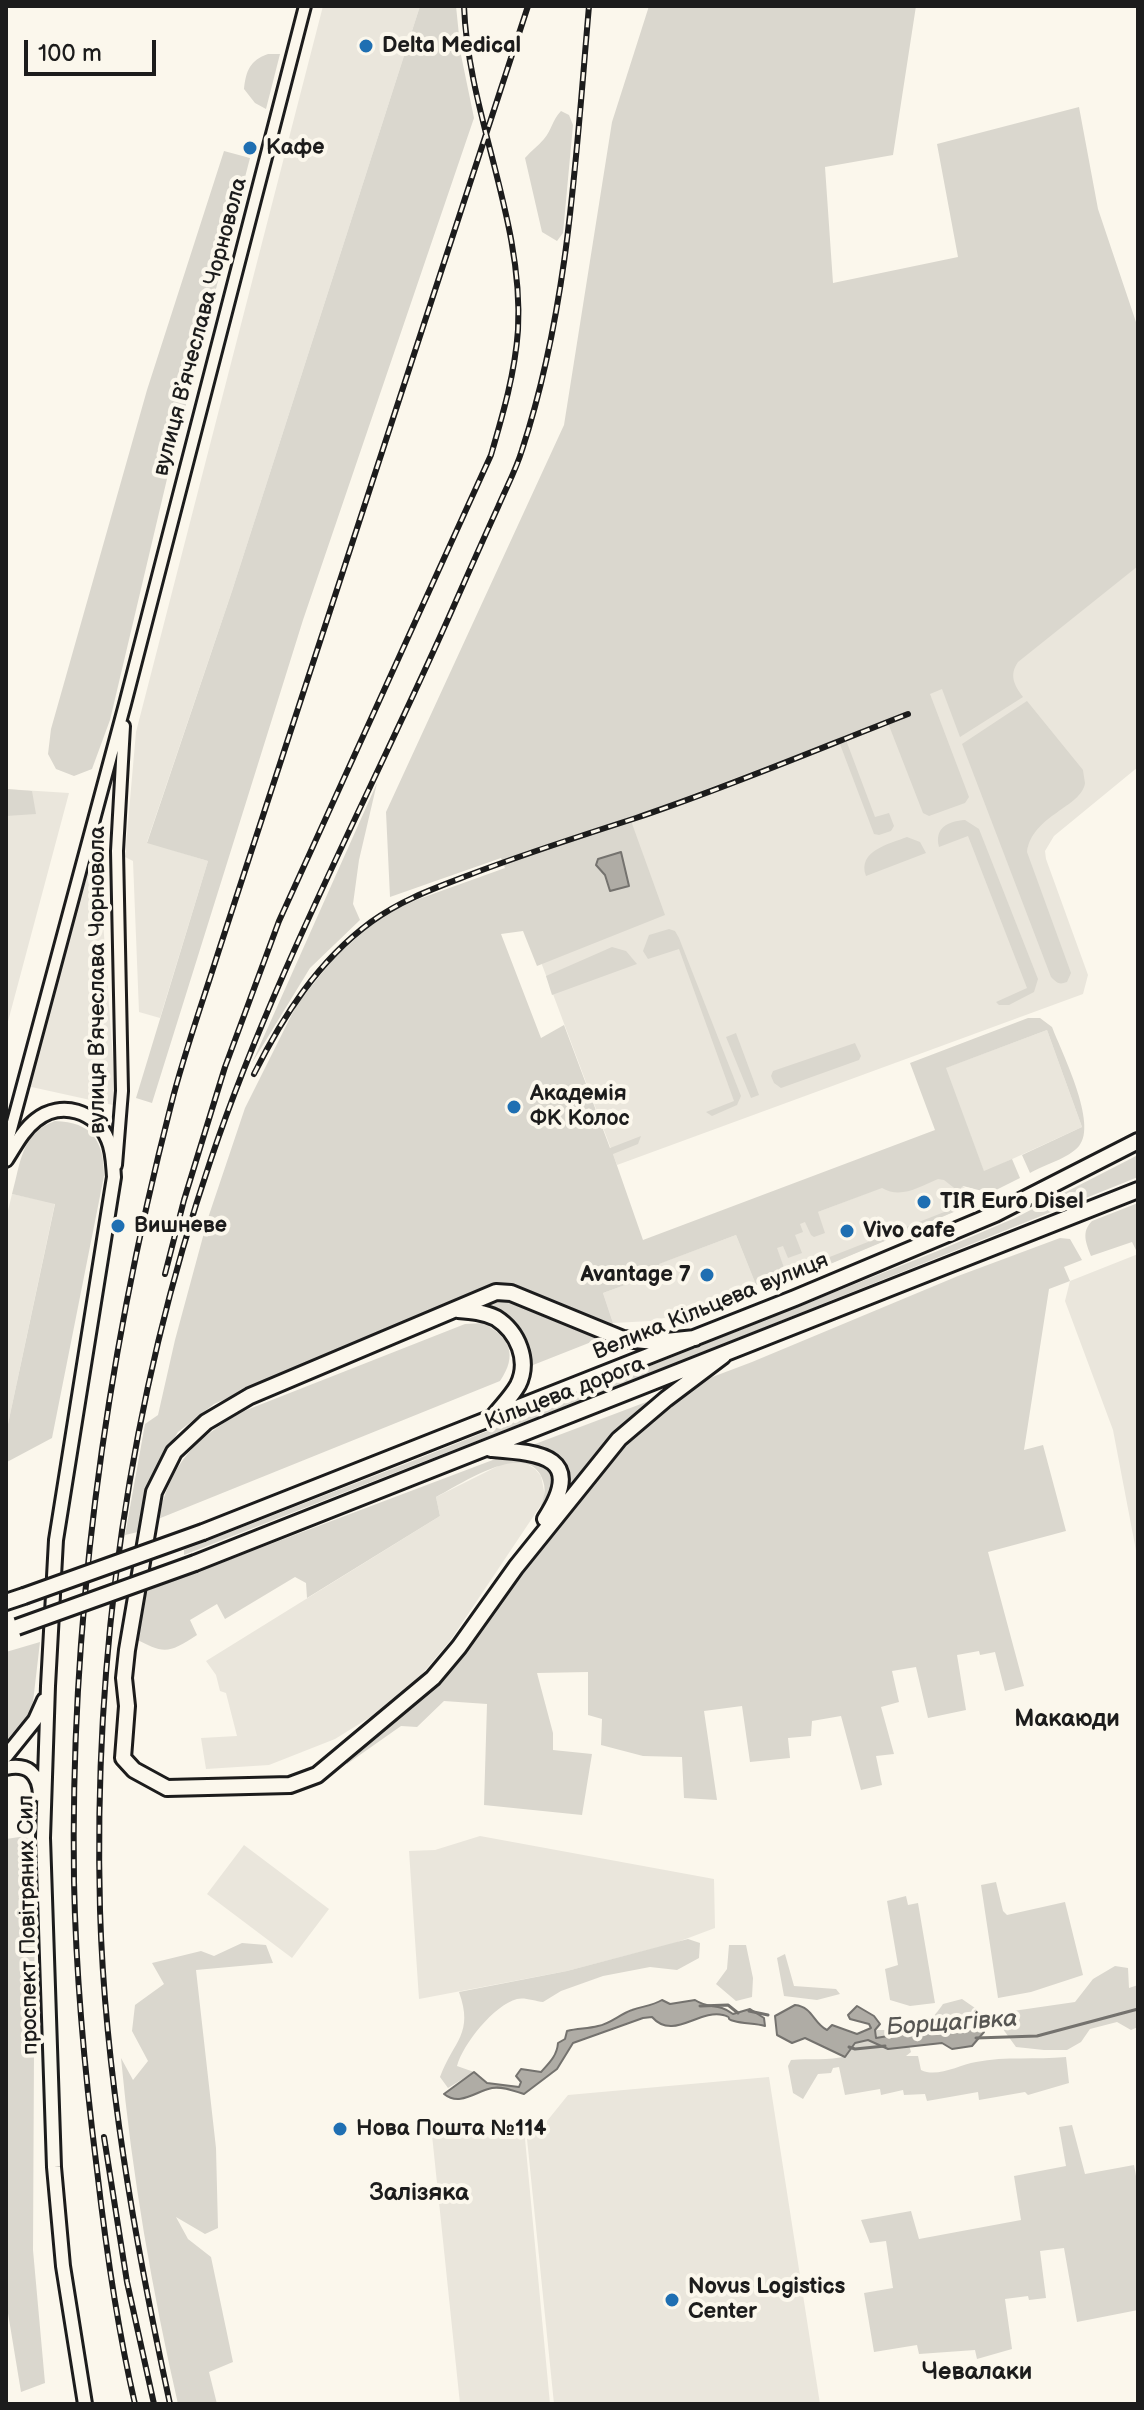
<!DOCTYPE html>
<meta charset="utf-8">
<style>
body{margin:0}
#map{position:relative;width:1144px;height:2410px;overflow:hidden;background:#fbf7ec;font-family:"Balsamiq Sans",sans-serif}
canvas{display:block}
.frame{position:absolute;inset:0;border:8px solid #1c1c1c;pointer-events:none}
.scale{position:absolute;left:24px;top:40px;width:132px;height:36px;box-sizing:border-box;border:4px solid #1c1c1c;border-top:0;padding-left:10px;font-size:24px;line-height:28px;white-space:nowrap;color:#1c1c1c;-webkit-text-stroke:6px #fbf7ec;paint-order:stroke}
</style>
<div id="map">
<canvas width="1144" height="2410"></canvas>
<div class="frame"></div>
<div class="scale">100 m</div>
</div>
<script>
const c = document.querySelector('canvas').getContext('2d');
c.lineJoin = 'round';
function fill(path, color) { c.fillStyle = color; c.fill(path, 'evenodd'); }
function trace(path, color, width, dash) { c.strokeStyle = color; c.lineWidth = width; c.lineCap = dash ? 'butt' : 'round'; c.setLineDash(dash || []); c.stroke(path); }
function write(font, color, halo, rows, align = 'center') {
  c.font = font + ' "Balsamiq Sans",sans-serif'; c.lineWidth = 8; c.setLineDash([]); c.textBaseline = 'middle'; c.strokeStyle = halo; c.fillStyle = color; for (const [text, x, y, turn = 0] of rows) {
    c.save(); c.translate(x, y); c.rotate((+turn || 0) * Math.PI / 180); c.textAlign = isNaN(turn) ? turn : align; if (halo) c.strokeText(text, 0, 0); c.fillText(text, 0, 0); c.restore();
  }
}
const built = new Path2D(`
 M323 6H420L232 591 147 842 208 861 160 1018 139 1012 133 861 125 857 136 732Z
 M1138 555V767L1054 836 1045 851 1046 859 1088 975 1083 994 617 1165 502 858 1004 663Z
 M6 789 69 793 6 1029Z
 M90 860 97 862 100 879 115 1089 113 1105 27 1086Z
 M1047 1030 1082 1127 984 1172 945 1068Z
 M940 1165 976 1198 956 1211 789 1281 772 1237 779 1227Z
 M12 1194 55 1203 8 1424 6 1462V1219Z
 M736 1235 756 1285 677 1315 651 1321 613 1323 603 1293 660 1272 658 1264Z
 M1138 1254V1561L1113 1430 1065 1301 1070 1281Z
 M514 1461 524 1462 535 1469 541 1476 545 1496 541 1505 450 1641 423 1673 393 1703 335 1739 269 1765 206 1769 201 1738 237 1736 226 1693 220 1691 216 1675 206 1661 440 1516 436 1497 504 1463Z
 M480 1836 714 1879 715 1928 675 1943 567 1971 419 1999 409 1851 435 1850Z
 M244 1845 329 1909 292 1958 207 1894Z
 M769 2077 820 2404H554L526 2129 543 2126 568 2095Z
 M524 2128 550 2404H460L432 2135Z`);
const green = new Path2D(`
 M420 6H456L461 55 474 118 303 620 152 1103 136 1098 208 861 147 843 232 591Z
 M649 6H916L893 155 825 167 833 283 958 257 937 144 1079 107 1098 209 1138 328V566L1018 662C1009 675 1014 685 1023 697L960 737 942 689 930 694 969 797 965 803 929 816 923 813 888 723 846 740 875 817 889 813 894 826 891 831 879 835 874 834 838 739 630 818 665 915 537 966 523 931 501 934 541 1038 564 1025 610 1148 641 1136 638 1144 613 1154 643 1240 935 1130 910 1063 1028 1018H1040L1052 1027C1062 1053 1098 1124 1079 1146 1069 1158 1044 1165 1030 1173L1022 1155 1082 1127 1047 1030 946 1068 984 1171 1012 1159 1020 1178 990 1193 963 1186 958 1191 944 1180 938 1179C919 1187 901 1199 882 1188L818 1212 825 1233 814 1237 811 1235 805 1222 800 1224 803 1232 795 1235 802 1253 788 1258 783 1246 777 1248 786 1273 756 1285 736 1235 659 1264 661 1272 603 1293 613 1323 609 1328 523 1289 496 1286 455 1300 214 1404 178 1432 151 1477 138 1532 125 1535 145 1424 158 1415 175 1340 208 1218 245 1108 297 1004 335 957 380 917 416 900 505 868 501 858 390 897 386 812 564 425 612 122Z
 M268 54H280L266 109 255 103 244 89C246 71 250 60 268 54Z
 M561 111 569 115 573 125 563 233 557 241 542 232 525 158C531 151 538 146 544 139 552 130 552 120 561 111Z
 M224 151 250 158 171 462 110 720 92 769 74 776 56 769 48 754 51 729 147 390Z
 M1027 701 1083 770C1083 771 1085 782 1085 783 1082 807 1032 815 1027 852L1071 973 1067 982C1059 985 1057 983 1051 977L962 744Z
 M377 783 359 860 353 904 360 920 310 968 252 1063Z
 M6 789 32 791 36 814 6 816Z
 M965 820 979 829 1038 979 1034 992 1009 1005H999L996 1002 1027 988 968 836 939 847C934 828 948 821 965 820Z
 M907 837 920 842 926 853 866 876C857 851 889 844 907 837Z
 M669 929 675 931 679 938 741 1096 737 1105 712 1116 706 1112 734 1101 679 949 648 959 643 951 649 935Z
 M612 947 626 951 637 964 552 995 546 976Z
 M736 1033 759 1095 751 1098 726 1037Z
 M855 1043 861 1056 859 1060 781 1088 774 1083 771 1076 773 1071Z
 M55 1121C92 1122 104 1141 104 1176L52 1438 7 1462 8 1424 55 1204 12 1194C21 1162 21 1133 55 1121Z
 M1138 1155V1177L656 1371 184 1555V1550L415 1460 940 1250 1015 1218Z
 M1138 1203V1254L1132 1242 1091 1256C1086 1243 1081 1232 1092 1221Z
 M952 1209 956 1211 823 1267 827 1258Z
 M1060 1238 1070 1239 1082 1260 1064 1267 1070 1281 1049 1289 1024 1450 1043 1445 1066 1531 988 1552 1024 1686 1005 1691 995 1652 980 1655 979 1651 957 1655 966 1710 928 1718 916 1667 892 1671 899 1702 881 1707 894 1754 876 1756 882 1785 861 1790 841 1716 812 1721 811 1736 788 1738 790 1758 750 1762 742 1706 704 1711 717 1800 684 1798 682 1757 643 1756 601 1745 602 1719 588 1715V1672L537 1673 553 1733V1750L592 1754 582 1815 484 1805 487 1704 444 1701 417 1727 401 1726 347 1764 346 1755 401 1712 556 1525 541 1505C546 1494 546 1485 540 1474 520 1443 460 1485 436 1497L440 1516 307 1598 306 1583 295 1577 225 1619 217 1604 190 1620 197 1635C168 1654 164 1654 134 1638L141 1593 752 1362 958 1276Z
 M500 1298 519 1302 578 1331 604 1337 528 1367C528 1361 530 1353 529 1347 525 1324 501 1311 480 1307Z
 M483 1323C510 1337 518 1355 500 1381L158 1519C171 1463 195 1438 244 1411L465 1324Z
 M40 1642 33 1702 30 1712 6 1741V1652Z
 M26 1836 35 1850 33 2250 45 2383 21 2392 6 2301V1839Z
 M996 1882 1003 1911 1007 1915 1065 1902 1083 1975 1031 1992 998 1998 981 1885Z
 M906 1896 908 1905 918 1903 935 2003 910 2006 890 2000 885 1969 898 1965 887 1901Z
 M688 1939 700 1943 699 1958 677 1970 650 1967 603 1976 561 1991 543 2002C535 2001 524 1997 517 1999 494 2005 463 2044 457 2066L474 2072 448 2088 440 2077C454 2040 474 2034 459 1992L567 1971Z
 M242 1943 266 1945 273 1963 196 1970 216 2148 218 2228 205 2234 176 2217 188 2239 211 2257 233 2362 209 2372 217 2404H178C152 2290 132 2175 121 2058L133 2080 148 2061 132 2031 135 2005 164 1984 152 1963 201 1951 214 1956Z
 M729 1945H746L753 1978 752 1997 736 2001 716 1984 727 1969Z
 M785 1954 794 1986 836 1989 840 1994 817 2000 784 1996 777 1958Z
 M1115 1966 1128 1968 1129 1988 1138 1985V2027L1131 2030 1117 2022 1090 2029 1081 2042 1067 2050H1044L1016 2047 1000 2025 1006 2012 1075 2002 1093 1979Z
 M962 1999 975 2008 989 2026 984 2032 966 2016 951 2019 925 2030 875 2038V2030H889L899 2020C926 2022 926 2028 943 2004Z
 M868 2040 888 2049 909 2045 911 2052 906 2056H918L921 2070C937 2078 959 2065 976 2062 1006 2056 1036 2060 1066 2057L1069 2083 1028 2095 1025 2092 979 2100 978 2092 927 2101 925 2094 904 2095 903 2090 881 2095 880 2089 845 2095 839 2067 833 2068 831 2073 818 2074 803 2099 793 2093 788 2066 791 2060C810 2058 828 2061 847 2056L855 2043Z
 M1072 2125 1085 2174 1134 2165 1138 2187V2310L1077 2322 1064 2248 1040 2251 1046 2298 1029 2300 1028 2296 1005 2299 1012 2349 977 2359 975 2350 919 2354 917 2345 874 2352 864 2293 893 2288 886 2241 870 2243 861 2220 911 2211 919 2239 1021 2220 1014 2176 1066 2166 1059 2127Z`);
const water = new Path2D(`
 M621 852 629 886 610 891 605 875 596 865 598 859Z
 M662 2000 670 2004 695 2000C710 2010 717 2002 733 2014L750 2009 764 2018 765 2026C755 2023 744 2024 734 2021 723 2018 735 2018 723 2015 699 2009 673 2041 652 2017L643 2018 573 2043 557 2069 524 2094C514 2091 503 2086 492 2088 476 2091 460 2107 444 2094L474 2072 487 2083 519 2087 521 2082 516 2076 521 2069 541 2072C549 2063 557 2056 558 2043L565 2039 567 2031C578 2028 587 2029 598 2026 610 2024 620 2014 632 2010 643 2006 652 2006 662 2000Z
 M795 2005C813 2007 813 2023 827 2030L832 2025 857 2034 871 2028 869 2024 850 2019 848 2015 857 2006 874 2016 880 2024 875 2030 876 2038 925 2030 951 2019 966 2016 984 2032 972 2046 952 2049 942 2043 888 2049 868 2040 855 2043 845 2057 805 2038 792 2043 777 2035 775 2016Z`);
const stream = new Path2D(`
 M700 2006 728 2005 738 2013
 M749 2011 768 2015
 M976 2038 1037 2036 1138 2009
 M849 2047 855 2049 885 2046`);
const secondary = new Path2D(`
 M6 1148 125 704 305 6
 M116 1165 122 1091 117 851 124 726`);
const primary = new Path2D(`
 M6 1160C15 1146 23 1130 36 1120 61 1100 96 1111 108 1140 113 1151 113 1165 114 1177L56 1540 48 1686 43 1838 54 2167 63 2266 85 2404
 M6 1756 35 1720 44 1700
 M6 1768C28 1763 39 1774 40 1795`);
const highway = new Path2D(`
 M458 1310C471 1311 484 1312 496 1318 518 1332 530 1361 518 1385 512 1396 502 1406 494 1416
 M695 1338 656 1342 623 1339 511 1293 496 1292 250 1396 206 1422 174 1452 154 1492 127 1650 124 1678 127 1706 123 1758 134 1770 167 1788 290 1785 317 1775 433 1678 459 1647 516 1567 619 1439 666 1399 723 1356
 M491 1449C541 1453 586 1456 545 1519
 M203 1532 795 1298 995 1214 1138 1141
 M195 1563 1138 1190
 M6 1602 24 1596`);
const rail = new Path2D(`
 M254 1074C283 1016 318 961 371 922 401 900 435 888 469 875 524 854 580 836 636 818 728 787 818 749 908 714
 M165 1274 184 1200 225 1067 279 921 491 455C503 414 515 373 518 330 524 220 468 115 464 6
 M104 2137 127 2282 154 2404
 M135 2404C117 2327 106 2249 97 2170 85 2075 76 1979 74 1882 70 1621 106 1358 171 1105 184 1053 203 1001 219 950L528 6
 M170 2404C135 2242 105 2076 100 1910 93 1656 129 1400 211 1159 274 972 372 791 452 610 467 576 482 542 498 507 506 488 516 470 522 450 569 307 576 154 589 6`);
const highwayBridge = new Path2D(`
 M24 1596 203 1532
 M17 1627 195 1563`);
const markers = [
 [366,46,8,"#1f6fb2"],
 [250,148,8,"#1f6fb2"],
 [514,1107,8,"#1f6fb2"],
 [924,1202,8,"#1f6fb2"],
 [118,1226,8,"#1f6fb2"],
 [847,1231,8,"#1f6fb2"],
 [707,1275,8,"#1f6fb2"],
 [340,2129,8,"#1f6fb2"],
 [672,2300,8,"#1f6fb2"]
];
const poiNames = [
 ["Delta Medical",382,46],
 ["Кафе",266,148],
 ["Академія",530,1094],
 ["ФК Колос",530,1119],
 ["TIR Euro Disel",940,1202],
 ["Вишневе",134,1226],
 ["Vivo cafe",863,1231],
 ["Avantage 7",691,1275,"right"],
 ["Нова Пошта №114",356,2129],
 ["Novus Logistics",688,2287],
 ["Center",688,2312]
];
const streetNames = [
 ["вулиця Вʼячеслава Чорновола",201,327,-75],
 ["вулиця Вʼячеслава Чорновола",98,980,-90],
 ["Велика Кільцева вулиця",711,1307,-22],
 ["Кільцева дорога",565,1394,-21],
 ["проспект Повітряних Сил",29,1925,-91]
];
const neighbourhoodNames = [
 ["Макаюди",1067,1720],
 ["Залізяка",419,2194],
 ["Чевалаки",977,2373]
];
const waterNames = [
 ["Борщагівка",952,2024,-4]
];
fill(built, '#eae6dc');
fill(green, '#dad7ce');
fill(water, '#afaca5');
trace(water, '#74726e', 2);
trace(stream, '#74726e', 3);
trace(secondary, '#1c1c1c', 16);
trace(primary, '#1c1c1c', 18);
trace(highway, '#1c1c1c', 20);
trace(secondary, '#fbf7ec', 10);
trace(primary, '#fbf7ec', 12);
trace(highway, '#fbf7ec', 14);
trace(rail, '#1c1c1c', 6);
trace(rail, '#fbf7ec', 3, [9]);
trace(highwayBridge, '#1c1c1c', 20, []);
trace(highwayBridge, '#fbf7ec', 14);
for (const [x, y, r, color] of markers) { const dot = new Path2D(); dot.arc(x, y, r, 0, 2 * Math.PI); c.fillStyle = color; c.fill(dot); trace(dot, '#fbf7ec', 3); }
write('bold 22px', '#1c1c1c', '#fbf7ec', poiNames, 'left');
write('22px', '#1c1c1c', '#fbf7ec', streetNames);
write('bold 24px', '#1c1c1c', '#fbf7ec', neighbourhoodNames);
write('italic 24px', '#575653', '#fbf7ec', waterNames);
</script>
